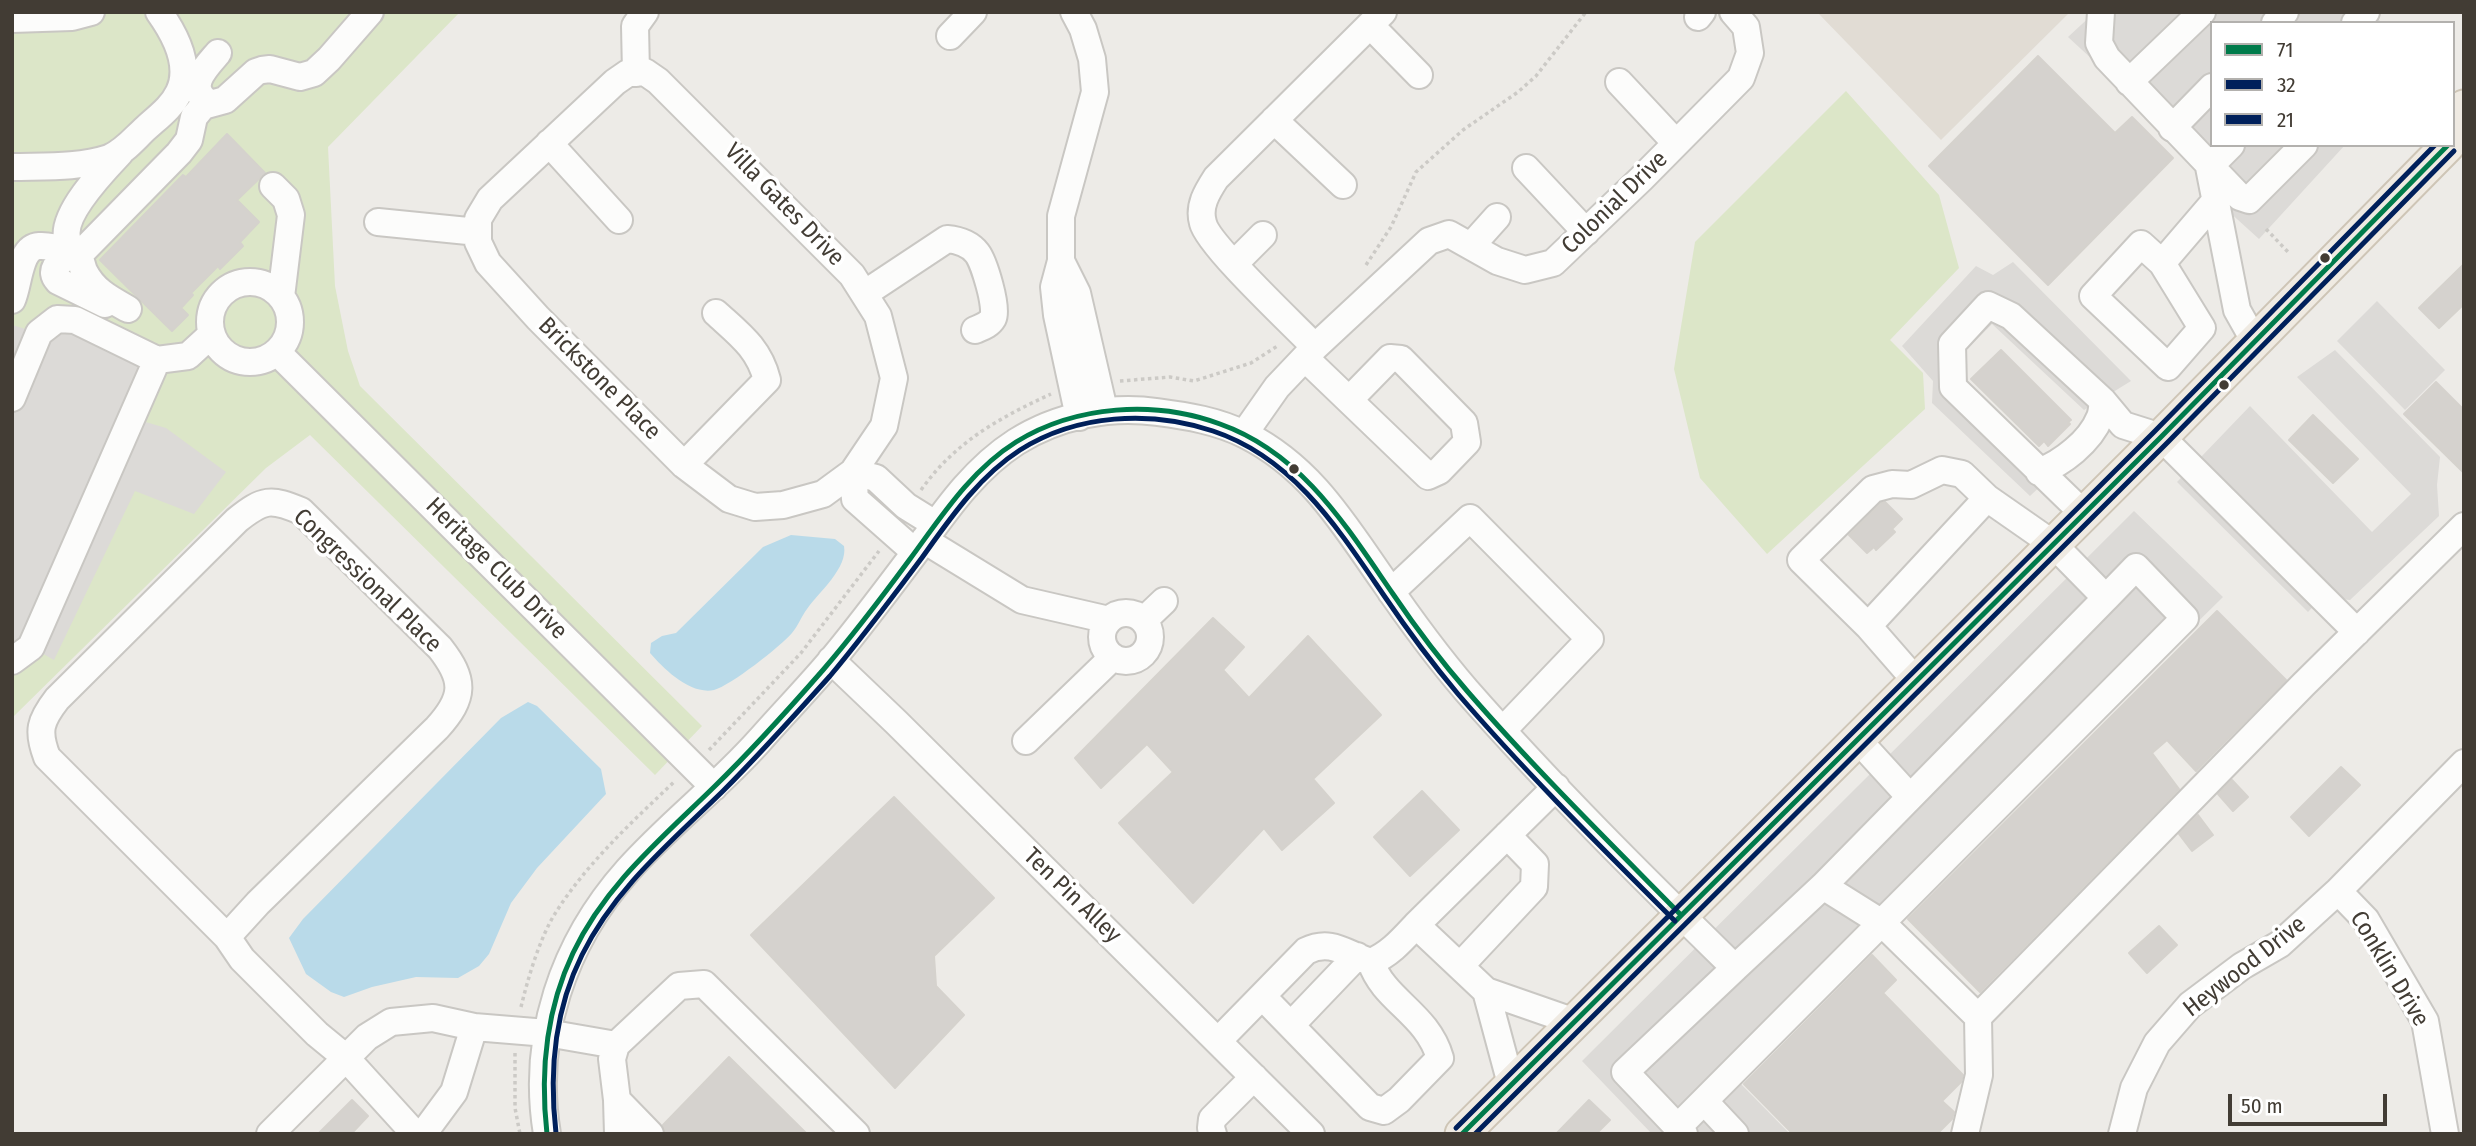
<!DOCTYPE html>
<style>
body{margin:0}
#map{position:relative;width:2476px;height:1146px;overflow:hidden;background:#edebe7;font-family:"Fira Sans Condensed",sans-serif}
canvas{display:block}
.frame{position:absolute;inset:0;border:14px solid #423c34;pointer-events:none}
.legend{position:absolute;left:2210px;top:21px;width:245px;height:126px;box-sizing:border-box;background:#fff;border:2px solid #b3b1ae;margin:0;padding:9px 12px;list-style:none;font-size:21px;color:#423c34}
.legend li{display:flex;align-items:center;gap:14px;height:35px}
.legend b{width:35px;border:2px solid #b3b1ae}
.scale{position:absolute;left:2228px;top:1094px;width:159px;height:32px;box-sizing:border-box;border:4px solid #423c34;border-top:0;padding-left:9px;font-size:21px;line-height:24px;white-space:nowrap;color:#423c34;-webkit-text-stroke:5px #fff;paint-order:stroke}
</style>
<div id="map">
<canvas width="2476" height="1146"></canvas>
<div class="frame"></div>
<ul class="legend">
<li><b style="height:9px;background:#007b4b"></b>71</li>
<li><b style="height:9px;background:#00205b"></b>32</li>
<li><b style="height:9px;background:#00205b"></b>21</li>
</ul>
<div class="scale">50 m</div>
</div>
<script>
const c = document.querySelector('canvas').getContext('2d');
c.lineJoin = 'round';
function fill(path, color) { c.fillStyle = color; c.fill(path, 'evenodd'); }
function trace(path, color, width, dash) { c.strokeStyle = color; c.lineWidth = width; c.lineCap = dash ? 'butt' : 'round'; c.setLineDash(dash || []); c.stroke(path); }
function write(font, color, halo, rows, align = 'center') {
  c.font = font + ' "Fira Sans Condensed",sans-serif'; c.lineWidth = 7; c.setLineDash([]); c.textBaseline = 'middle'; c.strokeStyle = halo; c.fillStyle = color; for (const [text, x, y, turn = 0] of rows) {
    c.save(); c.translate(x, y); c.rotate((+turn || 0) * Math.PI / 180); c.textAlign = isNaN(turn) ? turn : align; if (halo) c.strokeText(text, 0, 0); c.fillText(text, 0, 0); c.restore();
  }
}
const residential = new Path2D(`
 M1817 12H2070L1941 140Z`);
const green = new Path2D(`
 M12 12H460L328 147 335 286 348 351 360 386 702 726 655 775 310 435 266 468 12 718Z
 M1846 91 1939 195 1959 268 1890 340 1923 373 1925 409 1767 554 1700 478 1674 369 1695 242Z`);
const parking = new Path2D(`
 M2095 12H2375L2381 23H2212V145H2345L2259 239 2216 200 2209 167 2068 37Z
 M2013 262 2131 381 2084 410 1992 324 1961 355 1971 392 2047 480 2030 496 1932 403 1933 381 1902 346 1976 266 1993 275Z
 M2377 301 2445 370 2405 410 2337 341Z
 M57 319 157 360 132 418 166 428 226 472 194 514 135 491 54 660 31 647 12 661V325L39 333Z
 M2335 350 2440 457 2437 485 2439 516 2350 600 2322 597 2308 612 2177 482 2250 406 2372 532 2411 494 2297 377Z
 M2134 511 2223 597 1735 1078 1790 1134H1652L1582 1061Z`);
const water = new Path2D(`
 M791 535 835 539 844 546C848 568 819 592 807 609 801 617 798 626 792 633 781 646 730 686 714 690 690 695 664 669 650 653L651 643 662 636 676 633 763 547Z
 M528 702 537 706 601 769 606 794 537 868 511 903 489 954 479 966 458 978 416 977 372 987 344 997 331 992 306 974 289 938 303 919 501 718Z`);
const building = new Path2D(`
 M2038 56 2115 133 2132 117 2173 158 2048 285 1929 166Z
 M227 134 265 173 237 200 259 222 240 242 243 246 220 269 218 266 191 293 193 295 181 308 188 315 172 331 100 260 183 175 186 177Z
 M2464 264V304L2439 328 2419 308Z
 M2001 350 2071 420 2068 422 2070 424 2048 446 2044 441 2039 446 1971 379Z
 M2436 382 2464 410V473L2404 414Z
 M2313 415 2358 459 2333 483 2289 440Z
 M1885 502 1902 519 1892 529 1895 532 1876 550 1874 547 1867 553 1849 535 1881 503Z
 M2217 611 2286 680 2196 771 2167 740 2152 753 2179 789 1980 992 1908 919Z
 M1213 618 1244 647 1223 670 1249 698 1308 636 1381 715 1313 779 1334 803 1282 850 1264 828 1193 903 1119 823 1173 772 1147 744 1101 788 1075 758Z
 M2341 767 2360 785 2309 836 2291 817Z
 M2232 780 2248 797 2233 811 2218 794Z
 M1422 791 1459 830 1410 876 1374 837Z
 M894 797 994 898 934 956 936 986 964 1015 895 1088 751 935Z
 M2198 815 2213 835 2192 851 2179 834Z
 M2159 926 2177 945 2147 973 2129 953Z
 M1872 955 1896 980 1883 993 1963 1075 1961 1082 1942 1101 1954 1112 1952 1119 1937 1134H1793L1744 1084Z
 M729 1057 807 1134H665L663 1125Z
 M352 1100 368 1116 351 1134H318Z
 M1589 1100 1610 1120 1596 1134H1556Z`);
const path = new Path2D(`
 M2266 229 2290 254
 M1366 265 1391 227 1416 172 1463 130 1518 92 1536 76 1586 12
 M1120 381 1170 377 1194 381 1251 363 1279 345
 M921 490C955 442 999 418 1051 394
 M709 750 801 653 879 551
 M521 1007C528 978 540 937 556 912 588 862 633 821 675 781
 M515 1053V1108L520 1134`);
const minor = new Path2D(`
 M1074 12 1083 29 1092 59 1095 92 1061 216V261L1054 287 1057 315 1079 417
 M2101 12 2099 43 2107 58 2240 197 2249 200 2304 145
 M1698 17 1702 12
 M12 19 72 17 91 12
 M2275 23 2285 12
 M2355 23 2366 12
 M1370 25 1419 75
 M950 36 973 12
 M636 73 635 26 645 12
 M1619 82 1676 143
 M2129 82 2202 12
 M209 103C185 87 205 68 218 53
 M1274 120 1343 185
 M2172 128 2212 87
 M549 143 619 220
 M2231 145 2209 167 2237 310 2255 342
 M120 153C104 170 62 213 67 238 68 247 75 249 79 256 81 260 82 266 84 271 94 291 110 299 128 309
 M12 167C43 166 79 168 109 158 124 152 135 138 146 128 158 117 172 107 179 92 192 65 174 33 159 12
 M1526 168 1586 232
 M273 186 286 199 291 215 281 297
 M378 222 478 232
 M1471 246 1497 217
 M71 253C61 261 47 269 58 281L105 304
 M79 255 179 153 189 140 194 117 203 106 225 100 256 72 262 70 270 69 300 77 314 73 329 59 370 12
 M1061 261 1077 293 1104 410
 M2162 263 2202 328 2168 367 2093 296 2141 244 2162 263 2216 200
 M1234 264 1263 235
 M210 322a40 40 0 1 1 80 0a40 40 0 1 1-80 0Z
 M864 294 947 239C958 240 970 244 977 253 984 262 998 308 993 318 989 325 982 327 975 330
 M12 300C19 285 19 247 39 246 53 245 66 252 79 255
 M1315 347C1295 326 1208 245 1203 223 1198 206 1207 192 1216 178L1383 12
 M277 352 714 787
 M1305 358 1428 476 1439 471 1467 442 1464 423 1401 359 1390 358 1349 400
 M12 398 39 333 57 319 75 320 157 360 188 356 212 334
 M1244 434 1277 387 1315 347 1429 241 1449 234 1497 261 1525 270 1553 263 1641 179 1741 78 1750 53 1746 27 1733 12
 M684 465 767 380C759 348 739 334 716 313
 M853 472 823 494 783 505 755 507 729 499 684 465 538 318 488 263 478 242V219L490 199 615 82 628 73 645 72 658 81 852 275 878 316 894 378 884 426 853 472 855 499 915 552
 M853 472 876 478 906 506 935 524
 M2039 472C2062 463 2090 442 2100 417 2102 412 2102 406 2103 401
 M2084 514 1953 387 1952 344 1988 305 2011 316 2103 401 2123 425 2161 437 2357 632
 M924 540 1022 600 1109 620
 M1391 592 1470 518 1590 639 1503 730
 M1102 637a24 24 0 1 1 48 0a24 24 0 1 1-48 0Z
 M1144 620 1164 601
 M1868 626 1801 560 1873 489 1892 484 1911 485 1942 470 1962 474 1987 498
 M831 660 896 722 1311 1134
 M12 661 31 647 157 360
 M1857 739 1910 797
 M1026 741 1113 657
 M1556 787 1416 925 1486 991 1575 1022
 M1823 886 1882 923 1978 1017
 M2338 891 2366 920 2425 1021 2445 1134
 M227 937 258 903 437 728C465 697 465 680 440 648L301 511C271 498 263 499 237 520L57 699C40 721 37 731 47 757L227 937 242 959 317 1034 345 1057 415 1134
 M1460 966 1534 887 1535 864 1507 835
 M1486 991 1511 1084
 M1262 996 1370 1107 1384 1111 1399 1100 1440 1058C1427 1013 1384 1001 1371 962
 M1291 1025 1357 956
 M1218 1041 1306 951C1332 938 1347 955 1371 962 1390 954 1402 940 1416 925
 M617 1100 612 1059 616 1045 679 986 704 984 856 1134
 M1704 1101 1735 1134
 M1678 1127 2185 618 2136 567 2106 598
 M270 1134 367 1037 391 1022 433 1018 474 1027 547 1033 616 1045
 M423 1134 454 1092 474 1027
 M547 1134C531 1037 563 943 628 870 668 825 718 787 759 741 787 709 818 678 844 645 869 614 893 582 917 550 946 510 974 469 1016 442 1057 416 1110 405 1157 412 1188 416 1218 421 1246 435 1311 468 1343 523 1383 580 1409 618 1436 655 1466 690 1551 787 1643 878 1735 968L1823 886 2106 598 2053 544 1987 498 1868 626 1916 681
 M618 1134 617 1100 650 1134
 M1213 1134 1211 1128 1212 1119 1254 1077
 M1684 1134 1625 1072 1735 968
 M1965 1134 1979 1075 1978 1017 2303 685 2464 526
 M2122 1134 2134 1088 2157 1043 2190 1005 2242 966 2280 944 2338 891 2464 763`);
const major = new Path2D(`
 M2453 140 2458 113 2464 107
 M1462 1134 2161 437 2448 145`);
const bus1 = new Path2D(`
 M547 1134C540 1072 546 1010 573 953 605 885 662 838 715 786 753 749 788 710 823 670 854 634 882 597 910 559 941 517 971 470 1016 442 1076 405 1155 400 1220 424 1302 453 1346 526 1393 594 1416 628 1441 661 1468 692 1535 769 1609 842 1681 915
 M1462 1134 2161 437 2448 145`);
const bus2 = new Path2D(`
 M556 1133C549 1072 554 1011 582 955 615 888 671 842 723 791 760 754 795 715 830 676 862 638 891 599 921 559 949 520 978 477 1020 450 1077 414 1150 410 1213 431 1294 458 1339 530 1385 597 1408 631 1432 663 1458 694 1526 773 1601 847 1675 921
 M1475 1134 2167 443 2454 151`);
const bus3 = new Path2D(`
 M1456 1128 2155 431 2435 145`);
const markers = [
 [2325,258,6,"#423c34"],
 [2224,385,6,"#423c34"],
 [1294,469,6,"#423c34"]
];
const streetNames = [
 ["Colonial Drive",1615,203,-44],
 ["Villa Gates Drive",784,205,46],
 ["Brickstone Place",599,379,45],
 ["Heritage Club Drive",496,569,45],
 ["Congressional Place",367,581,44],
 ["Ten Pin Alley",1072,896,44],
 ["Heywood Drive",2245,967,-38],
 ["Conklin Drive",2389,969,59]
];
fill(residential, '#e1dcd4');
fill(green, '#dce6c8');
fill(parking, '#dcdad7');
fill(water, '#b9dae9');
fill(building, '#d5d2ce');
trace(building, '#d5d2cd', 2);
trace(minor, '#c9c7c3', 30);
trace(major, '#cec5b6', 37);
trace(path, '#cccac6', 3.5, [3.5, 3.5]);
trace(minor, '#fcfcfb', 26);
trace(major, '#efeae2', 33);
trace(bus1, '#007b4b', 5);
trace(bus2, '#00205b', 5);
trace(bus3, '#00205b', 5);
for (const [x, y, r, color] of markers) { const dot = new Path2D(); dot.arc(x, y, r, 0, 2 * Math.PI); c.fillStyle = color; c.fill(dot); trace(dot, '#fff', 2.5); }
write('24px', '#423c34', '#fff', streetNames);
</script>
